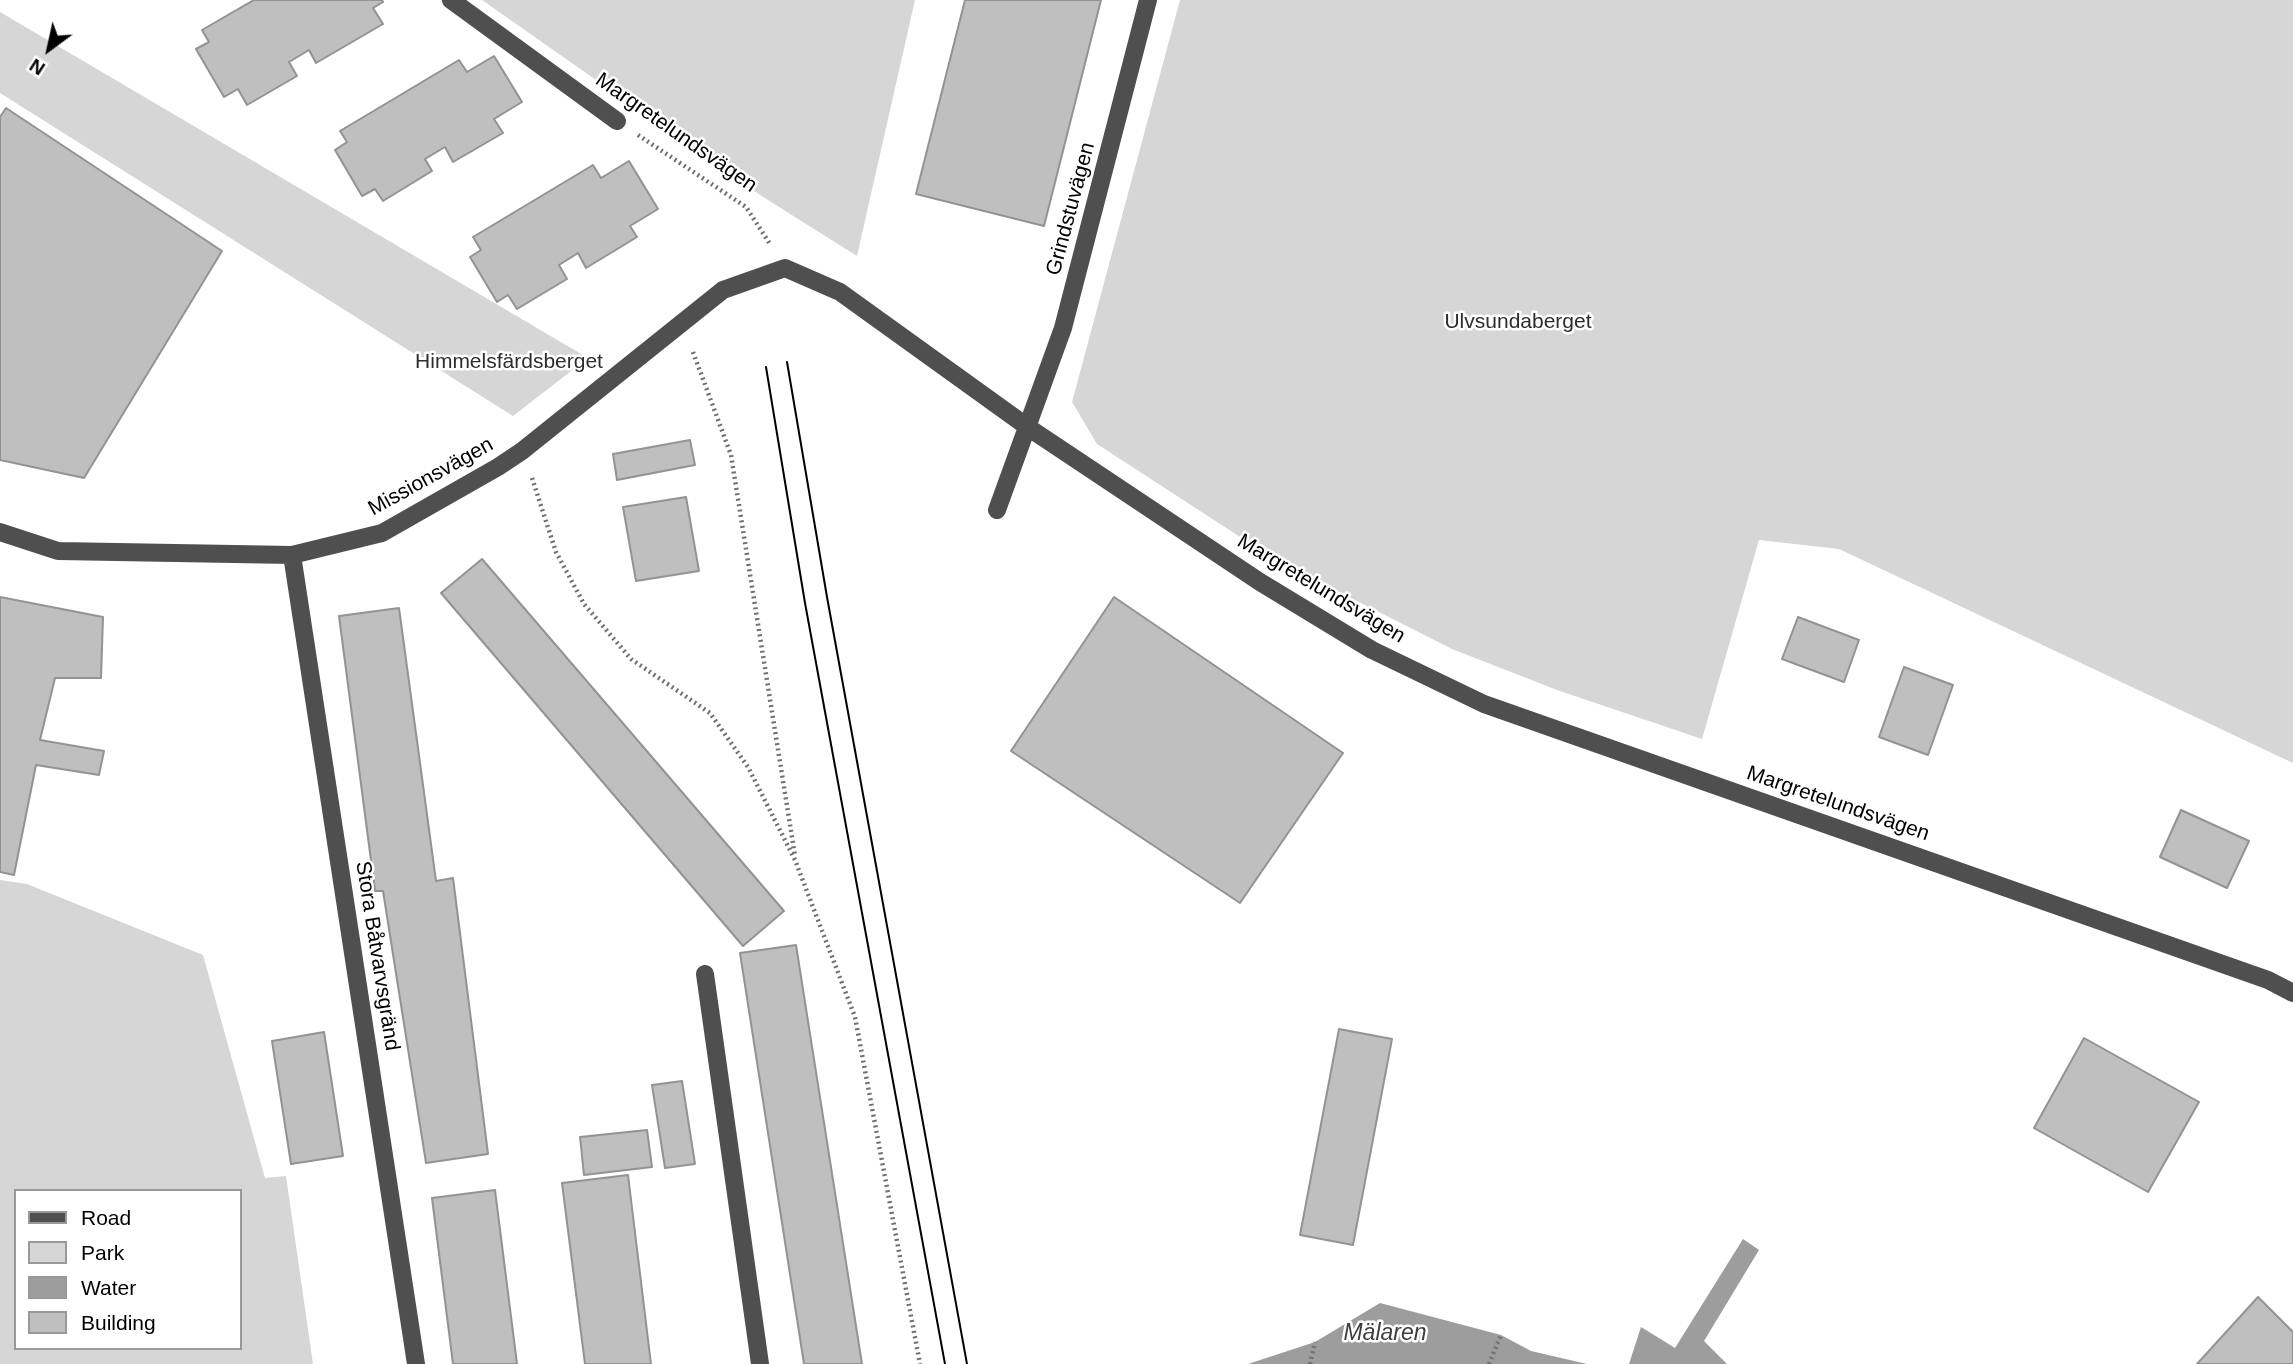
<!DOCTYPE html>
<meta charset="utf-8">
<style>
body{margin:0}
#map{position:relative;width:2293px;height:1364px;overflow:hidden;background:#fff;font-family:Arial,sans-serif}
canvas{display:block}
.legend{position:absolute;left:14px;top:1189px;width:228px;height:161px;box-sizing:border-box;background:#fff;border:2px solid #999;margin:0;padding:9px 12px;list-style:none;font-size:21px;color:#000}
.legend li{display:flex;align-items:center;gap:14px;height:35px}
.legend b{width:35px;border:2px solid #999}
.north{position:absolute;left:14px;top:14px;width:70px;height:70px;-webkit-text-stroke:5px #fff;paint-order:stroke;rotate:213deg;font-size:19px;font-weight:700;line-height:28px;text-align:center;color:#000}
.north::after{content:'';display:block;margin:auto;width:24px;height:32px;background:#000;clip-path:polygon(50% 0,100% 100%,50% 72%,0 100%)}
</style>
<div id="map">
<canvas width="2293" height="1364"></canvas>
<ul class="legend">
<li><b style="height:9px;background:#4f4f4f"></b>Road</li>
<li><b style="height:19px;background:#d6d6d6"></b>Park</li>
<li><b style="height:19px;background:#9d9d9d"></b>Water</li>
<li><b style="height:19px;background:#bfbfbf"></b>Building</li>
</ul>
<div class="north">N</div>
</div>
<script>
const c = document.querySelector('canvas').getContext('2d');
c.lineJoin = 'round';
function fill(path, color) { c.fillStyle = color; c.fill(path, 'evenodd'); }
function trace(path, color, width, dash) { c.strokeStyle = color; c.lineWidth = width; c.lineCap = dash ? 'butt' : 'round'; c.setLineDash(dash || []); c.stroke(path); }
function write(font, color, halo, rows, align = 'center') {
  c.font = font + ' Arial,sans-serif'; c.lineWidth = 5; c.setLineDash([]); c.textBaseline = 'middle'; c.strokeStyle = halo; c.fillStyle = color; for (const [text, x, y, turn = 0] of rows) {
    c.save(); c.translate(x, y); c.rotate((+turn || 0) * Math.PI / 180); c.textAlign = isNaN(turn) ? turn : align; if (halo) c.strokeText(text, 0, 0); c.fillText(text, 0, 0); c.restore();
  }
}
const green = new Path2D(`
 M482 0H915L857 256 760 195Z
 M1180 0H2293V763L1839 549 1759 540 1702 739 1557 690 1452 649 1274 559 1097 444 1072 402Z
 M0 12 588 358 513 416 0 93Z
 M0 880 27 884 203 955 265 1178 286 1176 313 1364H0ZM16 1191H240V1348H16Z`);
const water = new Path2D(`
 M1743 1239 1759 1250 1704 1341 1727 1364H1629L1641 1327 1675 1348Z
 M1380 1303 1501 1335 1531 1351 1587 1364H1248L1315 1342Z`);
const building = new Path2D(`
 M254 0H382L383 2 373 8 383 24 316 63 309 50 289 62 297 76 247 105 238 89 224 97 196 49 209 42 202 30Z
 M965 0H1101L1044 226 916 194Z
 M494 56 522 102 494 119 503 133 453 162 445 147 425 159 432 171 383 201 375 189 362 196 335 150 347 142 340 131 459 60 467 72Z
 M6 108 222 251 84 478 0 460V117Z
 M629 161 658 209 630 226 637 237 586 268 578 253 559 265 567 279 517 309 508 295 497 302 470 257 481 250 473 237 593 165 601 178Z
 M690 440 695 465 617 480 613 454Z
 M686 497 699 571 636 581 623 507Z
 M482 559 784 911 743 946 441 593Z
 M0 597 103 617 101 678H55L40 740 104 751 99 775 36 765 14 875 0 872Z
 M1114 597 1343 753 1240 903 1011 751Z
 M399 608 436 881 453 878 488 1154 426 1163 383 891H375L339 616Z
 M1798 617 1859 640 1844 682 1782 659Z
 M1904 667 1953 685 1928 755 1879 737Z
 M2181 810 2249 841 2227 888 2160 857Z
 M796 945 862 1364H804L740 953Z
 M1339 1029 1392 1039 1353 1245 1300 1235Z
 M324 1032 343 1156 291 1164 272 1041Z
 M2084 1038 2199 1102 2148 1192 2034 1128Z
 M682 1081 695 1164 665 1168 652 1085Z
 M647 1130 652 1167 584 1175 580 1137Z
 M628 1175 651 1364H585L562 1183Z
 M495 1190 517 1364H453L432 1198Z
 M2258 1297 2293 1332V1364H2197Z`);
const path = new Path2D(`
 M638 135 746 207 770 244
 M693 352 731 455 795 856
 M532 478 556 552 584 604 631 659 710 713 748 767 795 860 855 1017 920 1364
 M1310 1364 1315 1342
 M1489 1364 1501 1335`);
const minor = new Path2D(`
 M451 0 617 121
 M997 510 1063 328 1148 0
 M0 532 58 551 292 555 382 533 498 467 522 451 723 290 785 268 840 292 1029 428 1260 582 1372 650 1484 704 2268 980 2293 993
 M292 555 416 1364
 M705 974 760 1364`);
const tram = new Path2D(`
 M787 362 827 597 967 1364
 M766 367 805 603 945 1364`);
const streetNames = [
 ["Margretelundsvägen",676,133,35],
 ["Grindstuvägen",1071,209,-75],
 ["Missionsvägen",431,477,-29],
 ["Margretelundsvägen",1321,589,31],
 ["Margretelundsvägen",1838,804,19],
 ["Stora Båtvarvsgränd",377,956,81]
];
const parkNames = [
 ["Ulvsundaberget",1518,322],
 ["Himmelsfärdsberget",509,362]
];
const waterNames = [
 ["Mälaren",1385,1334]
];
fill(green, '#d6d6d6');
fill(water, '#9d9d9d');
fill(building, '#bfbfbf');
trace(building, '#939393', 2);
trace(path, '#717171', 4.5, [2, 3.5]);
trace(minor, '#4f4f4f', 18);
trace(tram, '#000', 2);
write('21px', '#000', '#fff', streetNames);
write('21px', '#2d2d2d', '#fff', parkNames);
write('italic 23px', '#3e3e3e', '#fff', waterNames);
</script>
